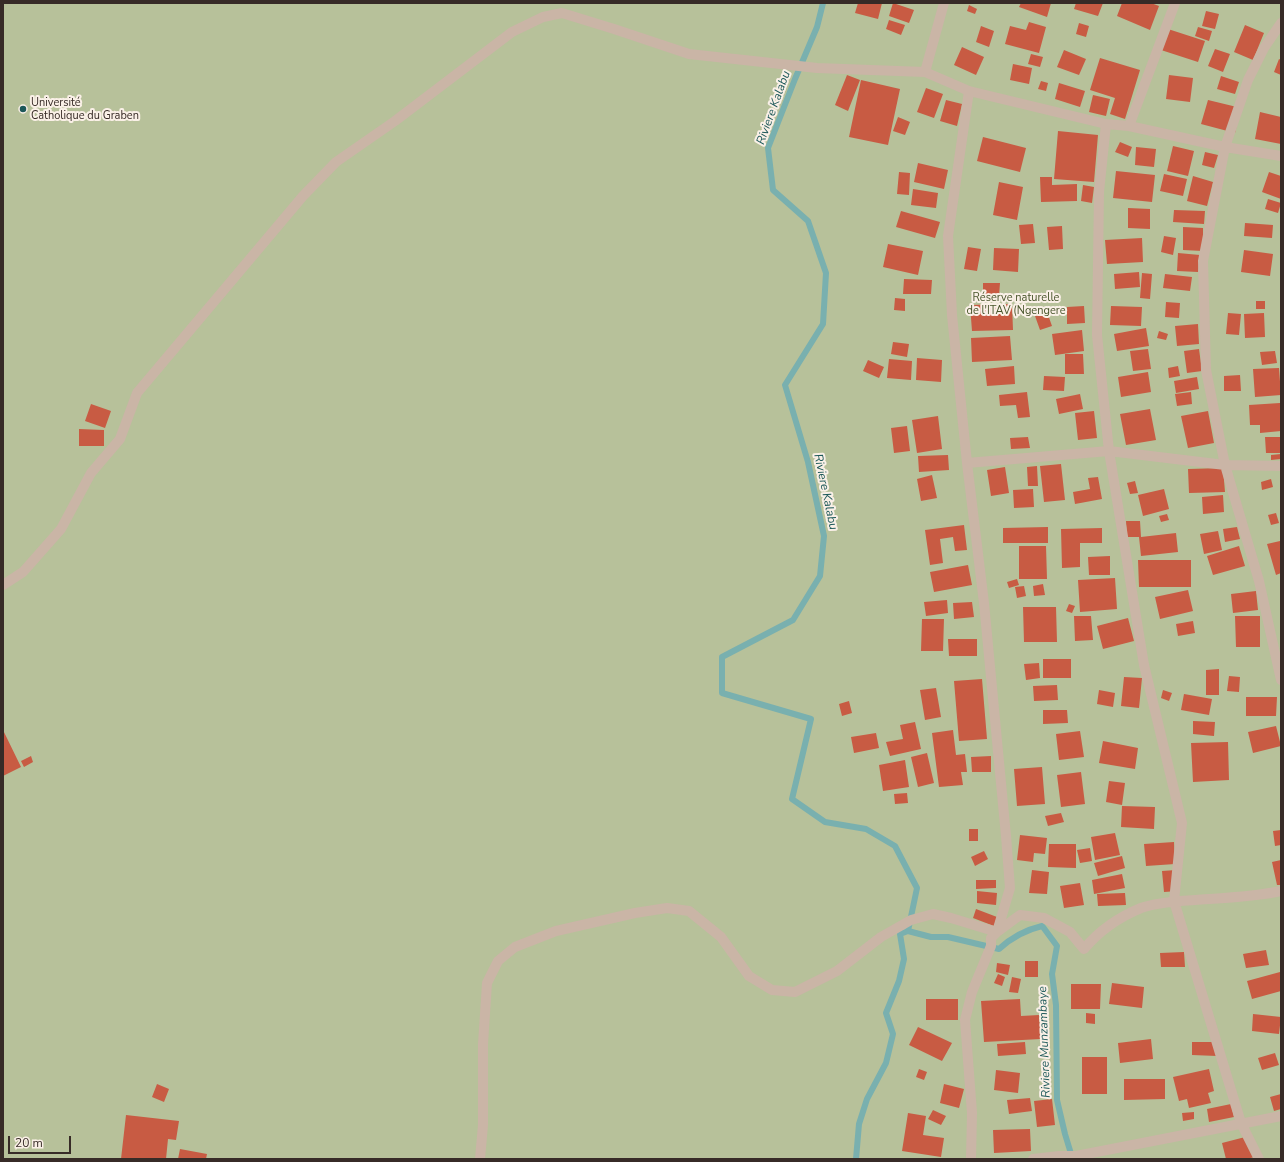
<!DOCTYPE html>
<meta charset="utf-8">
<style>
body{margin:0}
#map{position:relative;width:1284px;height:1162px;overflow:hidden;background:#f2e6db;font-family:"Nunito Sans",sans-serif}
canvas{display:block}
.frame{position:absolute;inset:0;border:4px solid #372b27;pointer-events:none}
.scale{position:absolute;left:8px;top:1136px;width:63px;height:18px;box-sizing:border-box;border:2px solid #372b27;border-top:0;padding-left:5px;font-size:12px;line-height:14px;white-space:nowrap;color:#372b27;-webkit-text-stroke:3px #faf0e7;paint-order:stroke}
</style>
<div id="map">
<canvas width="1284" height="1162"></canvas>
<div class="frame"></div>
<div class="scale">20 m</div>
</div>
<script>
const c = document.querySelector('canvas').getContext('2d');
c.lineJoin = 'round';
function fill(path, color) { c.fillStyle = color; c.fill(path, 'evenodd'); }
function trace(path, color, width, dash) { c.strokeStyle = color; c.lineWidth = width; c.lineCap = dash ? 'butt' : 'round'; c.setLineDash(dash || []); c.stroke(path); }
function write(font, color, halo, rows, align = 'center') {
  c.font = font + ' "Nunito Sans",sans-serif'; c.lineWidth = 4; c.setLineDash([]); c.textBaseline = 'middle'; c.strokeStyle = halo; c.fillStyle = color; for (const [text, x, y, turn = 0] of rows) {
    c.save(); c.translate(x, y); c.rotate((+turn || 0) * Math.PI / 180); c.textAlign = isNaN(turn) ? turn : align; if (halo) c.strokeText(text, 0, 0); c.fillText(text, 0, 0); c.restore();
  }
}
const green = new Path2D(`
 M3 3H1281V1159H3Z`);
const stream = new Path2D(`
 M823 3 817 27 795 79 768 148 773 190 808 221 826 273 823 324 785 385 808 462 824 536 820 576 793 620 722 657V693L811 719 792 799 825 822 866 829 895 846 917 888 908 931
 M908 931 931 937H948L999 949C1012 937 1025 930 1042 926L1043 927 1057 946 1052 974 1056 1005 1057 1100 1065 1134 1072 1157
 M856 1159 859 1124 867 1099 886 1063 893 1034 886 1013 899 981 904 959 900 934 908 931`);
const building = new Path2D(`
 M858 3H882L878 19 855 13Z
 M893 3 914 10 909 23 889 16Z
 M1021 3H1051L1047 17 1019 7Z
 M1076 3H1103L1098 16 1074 9Z
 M1122 3H1151L1159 6 1150 30 1117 16Z
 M969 5 977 9 975 14 967 11Z
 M1206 11 1219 14 1215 29 1202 26Z
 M889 20 905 25 901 35 886 29Z
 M1029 22 1046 27 1039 53 1005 44 1010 26 1026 30Z
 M1079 23 1089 26 1086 37 1076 34Z
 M1245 25 1264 33 1253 60 1234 52Z
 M981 26 994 31 989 47 976 42Z
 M1198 27 1212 31 1209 41 1195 36Z
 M1168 29 1205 41 1198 62 1161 50Z
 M962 47 984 57 976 75 954 65Z
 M1215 49 1230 54 1223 72 1208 66Z
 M1064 50 1086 59 1079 75 1057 67Z
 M1031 54 1043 57 1040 67 1028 64Z
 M1100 58 1140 70 1125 119 1110 114 1115 98 1090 90Z
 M1279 59 1281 60V75L1274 72Z
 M1013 64 1032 68 1029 84 1010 80Z
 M847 75 860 80 848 111 835 105Z
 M1169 75 1193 78 1190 102 1166 99Z
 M1221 76 1239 82 1235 94 1217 89Z
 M861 80 900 89 888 145 849 137Z
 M1041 81 1048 83 1046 91 1038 89Z
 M1059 83 1085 91 1080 107 1055 99Z
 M926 88 943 94 934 118 917 112Z
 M1093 95 1110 99 1106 116 1089 112Z
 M946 100 962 104 957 126 940 121Z
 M1208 100 1241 108 1235 133 1201 124Z
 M1260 112 1281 117V144L1255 139Z
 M898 117 910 122 905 135 893 131Z
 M1058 131 1098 135 1094 182 1054 179Z
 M983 137 1026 148 1020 172 977 161Z
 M1120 142 1132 147 1128 157 1115 152Z
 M1173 146 1194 151 1188 176 1167 171Z
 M1136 147 1156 149 1154 167 1135 165Z
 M1205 152 1218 155 1214 168 1202 165Z
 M918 163 948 170 944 189 914 182Z
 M1116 171 1155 175 1152 202 1113 198Z
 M899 172 910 173 909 195 897 194Z
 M1269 172 1281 176V199L1262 192Z
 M1164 174 1187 179 1183 196 1160 191Z
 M1193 176 1213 182 1207 206 1187 201Z
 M1040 177H1052V185L1077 184V201L1041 202Z
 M999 182 1023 187 1017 220 993 215Z
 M1083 185 1094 187 1092 203 1081 201Z
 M913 189 938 193 936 208 911 205Z
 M1268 199 1281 203 1278 213 1265 209Z
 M1128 208 1150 209V229L1128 228Z
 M1174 210 1205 211 1204 224 1173 222Z
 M901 211 940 222 935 238 896 227Z
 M1245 223 1273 225 1272 238 1244 236Z
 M1033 224 1035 243 1021 244 1019 225Z
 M1062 226 1063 249 1049 250 1047 227Z
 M1183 227 1203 228V251L1183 250Z
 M1164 236 1176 238 1173 255 1161 252Z
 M1142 238 1143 262 1107 264 1105 240Z
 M888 244 923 251 918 275 883 267Z
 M968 247 981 249 977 271 964 269Z
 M994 248 1019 249 1018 272 993 270Z
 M1244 250 1273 254 1270 276 1241 272Z
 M1178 253 1200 255 1198 272 1177 271Z
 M1139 272 1140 287 1115 289 1114 274Z
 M1142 273 1152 274 1150 299 1140 298Z
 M1165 274 1192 277 1190 291 1163 288Z
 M904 279 932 280 931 294H903Z
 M983 283H1000L999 296H983Z
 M895 298 905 299V311L894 310Z
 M1256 301H1265V309H1256Z
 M1166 302 1180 303 1179 318 1165 317Z
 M1012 304 1013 330 972 331 970 305Z
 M1084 306 1085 323 1067 324V307Z
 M1111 306 1142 307 1141 326 1110 325Z
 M1047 312 1052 326 1040 330 1035 316Z
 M1228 313 1241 314 1239 335 1226 334Z
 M1264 313 1265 337 1245 338 1244 314Z
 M1198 324 1199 344 1177 346 1175 326Z
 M1146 328 1149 346 1117 351 1114 334Z
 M1082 330 1084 351 1055 355 1052 334Z
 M1159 331 1168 334 1166 340 1157 338Z
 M1010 336 1012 360 972 362 971 338Z
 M893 342 909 344 907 357 891 354Z
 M1148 349 1151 369 1133 371 1130 351Z
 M1199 349 1202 371 1187 373 1184 351Z
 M1275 351 1277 363 1262 365 1260 352Z
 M1065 354H1083L1084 374H1065Z
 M917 358 942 360 941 382 916 380Z
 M889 359 912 361 911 380 887 378Z
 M868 360 884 367 879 378 863 371Z
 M1014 366 1015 384 987 386 985 369Z
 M1178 366 1180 376 1169 378 1168 368Z
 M1279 368 1281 395 1255 397 1253 369Z
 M1148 372 1151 392 1121 397 1118 377Z
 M1240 375 1241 391H1224V376Z
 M1044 376 1065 377 1064 391 1043 390Z
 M1197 377 1199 389 1176 393 1174 381Z
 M1027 392 1030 417 1018 418 1016 405 1000 406 999 395Z
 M1191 392 1192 404 1177 406 1175 394Z
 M1080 394 1083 409 1059 414 1056 399Z
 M1280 403 1281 431 1260 433V425H1250L1249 405Z
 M91 404 111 411 105 428 85 421Z
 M1150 409 1156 440 1126 445 1120 414Z
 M1094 411 1097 438 1078 440 1075 413Z
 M1208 411 1214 443 1188 448 1181 416Z
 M938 416 942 449 917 453 912 420Z
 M907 426 910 451 894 453 891 428Z
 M79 429 104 430V446H79Z
 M1028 437 1030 448 1011 449 1010 438Z
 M1265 437H1281V453H1266Z
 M1281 454V459L1271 460V455Z
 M948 455 949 470 919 472 918 456Z
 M1061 464 1065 500 1044 502 1040 466Z
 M1037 466 1038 486H1028L1027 467Z
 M1005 467 1009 493 991 496 987 470Z
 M1223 468 1225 492 1189 493 1188 469Z
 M932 475 937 498 921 501 917 479Z
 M1098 477 1102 499 1075 504 1073 492 1090 489 1088 478Z
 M1271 479 1273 487 1262 490 1261 482Z
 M1135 481 1138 493 1130 494 1127 483Z
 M1033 489 1034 507 1014 508 1013 490Z
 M1164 489 1169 509 1143 516 1138 495Z
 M1223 495 1224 512 1203 514 1202 497Z
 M1276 513 1279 523 1271 525 1268 515Z
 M1167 514 1169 520 1161 522 1159 516Z
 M1126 521H1140L1141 537 1176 533 1178 552 1141 556 1139 537H1127Z
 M964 525 967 550 955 551 953 537 940 539 943 563 930 565 925 530Z
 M1048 527V543H1003V528Z
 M1237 527 1240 539 1225 542 1223 529Z
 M1102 528V543H1080V567L1062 568 1061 529Z
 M1218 531 1222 550 1204 554 1200 534Z
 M1280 541 1281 573 1276 575 1267 544Z
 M1019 546H1046L1047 579H1019Z
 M1239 546 1245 566 1213 575 1207 556Z
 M1110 556V575H1089L1088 557Z
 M1138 560H1191V587H1139Z
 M968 565 972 585 934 592 930 572Z
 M1115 578 1117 609 1080 612 1078 580Z
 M1017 579 1019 585 1009 588 1007 582Z
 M1043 584 1045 595 1034 596 1033 586Z
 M1024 586 1026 596 1017 598 1015 587Z
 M1188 590 1193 611 1160 619 1155 597Z
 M1256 591 1258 610 1233 613 1231 594Z
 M947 600 948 613 926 616 924 602Z
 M972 602 974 617 954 619 953 603Z
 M1069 604 1075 606 1072 613 1066 611Z
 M1023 607H1056L1057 642H1024Z
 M1074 616H1091L1093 640 1075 641Z
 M1235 616H1260V647H1236Z
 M1128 618 1134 641 1103 649 1097 626Z
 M922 619H944L943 651H921Z
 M1193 621 1195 633 1178 636 1176 624Z
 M948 639H977V656H949Z
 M1043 659H1071V678H1043Z
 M1039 663 1040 678 1026 680 1024 664Z
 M1219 669V695H1206V670Z
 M1229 676 1240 677 1239 692 1227 691Z
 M1124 677 1142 678 1139 708 1121 706Z
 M982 679 987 739 959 741 954 681Z
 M1057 685 1058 700 1034 701 1033 686Z
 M936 688 941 717 925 720 920 690Z
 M1099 690 1115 693 1113 707 1097 704Z
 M1163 690 1172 693 1169 701 1161 698Z
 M1184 694 1212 699 1209 715 1181 710Z
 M1246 697H1277L1276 716H1246Z
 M849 701 852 713 842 716 839 704Z
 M1043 710H1067L1068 723 1043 724Z
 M1193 721 1215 722 1214 736 1193 734Z
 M915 722 921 749 890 756 886 742 903 739 900 725Z
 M1276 726 1281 746 1253 753 1248 732Z
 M3 730 21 767 3 776Z
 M953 730 956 755 965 754 967 772H961L963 785 939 787 932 733Z
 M1080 731 1084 757 1059 760 1056 734Z
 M876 733 879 748 854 753 851 737Z
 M1103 741 1138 748 1135 769 1099 763Z
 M1228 742 1229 780 1193 782 1191 743Z
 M927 753 934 783 918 787 911 757Z
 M31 756 33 762 24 767 21 761Z
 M991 756V772H972L971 757Z
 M905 760 909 787 883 791 879 765Z
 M1042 767 1045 804 1017 806 1014 769Z
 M1081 772 1085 804 1061 807 1057 775Z
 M1109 781 1125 783 1122 805 1106 802Z
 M907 793 908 803 895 804 894 794Z
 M1122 806 1155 807 1154 829 1121 827Z
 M1061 813 1064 822 1048 826 1045 816Z
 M969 829H978V841H969Z
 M1281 830V845L1275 846 1273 831Z
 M1115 833 1120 855 1095 860 1091 837Z
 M1020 835 1047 838 1045 854 1034 853 1033 862 1017 860Z
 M1174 842 1175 864 1146 866 1144 844Z
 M1049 844H1076V868L1048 867Z
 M1090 848 1092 861 1080 863 1077 850Z
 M984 851 988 859 975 866 971 857Z
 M1122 856 1125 868 1098 876 1094 863Z
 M1281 860V885H1277L1272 862Z
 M1032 870 1049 872 1047 894 1029 893Z
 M1176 870 1178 891 1164 892 1162 871Z
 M1122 874 1125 888 1094 894 1092 880Z
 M976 880H996V888L976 889Z
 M1080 883 1084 905 1064 908 1060 886Z
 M977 891 997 893 996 905 977 903Z
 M1125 893 1126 905 1098 906 1097 894Z
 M976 909 997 917 994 926 973 918Z
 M1266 950 1269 965 1246 968 1243 954Z
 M1184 952 1185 967H1161L1160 953Z
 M1025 961H1038V977H1025Z
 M997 963 1010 965 1008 975 996 972Z
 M1280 972 1281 991 1252 999 1247 981Z
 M998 974 1005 977 1002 986 994 983Z
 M1012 977 1021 979 1018 993 1009 992Z
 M1112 983 1144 987 1142 1008 1109 1004Z
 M1071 984H1101L1100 1009H1071Z
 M926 999H958V1020H926Z
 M1020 999 1021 1016 1039 1015 1041 1039 984 1042 981 1001Z
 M1086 1013 1095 1014V1024L1086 1023Z
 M1253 1014 1281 1017 1279 1034 1252 1031Z
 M918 1027 952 1043 942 1061 909 1045Z
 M1151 1039 1153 1059 1120 1063 1118 1043Z
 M1025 1042 1026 1054 998 1056 997 1044Z
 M1192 1042H1217V1056L1192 1055Z
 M1275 1053 1279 1065 1262 1070 1258 1058Z
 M1082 1057H1107V1094H1082Z
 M919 1069 927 1072 924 1080 916 1077Z
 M1209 1069 1214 1091 1208 1093 1211 1103 1189 1108 1187 1099 1179 1101 1173 1077Z
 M996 1070 1020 1073 1018 1093 994 1090Z
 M1124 1079H1165V1099L1124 1100Z
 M157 1084 169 1089 164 1102 152 1097Z
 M944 1084 964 1089 959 1108 940 1103Z
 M1281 1094V1109L1274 1111 1270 1097Z
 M1030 1098 1032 1111 1009 1114 1007 1100Z
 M1052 1099 1055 1125 1037 1127 1034 1101Z
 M1231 1104 1234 1117 1209 1122 1207 1109Z
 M933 1110 946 1116 941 1125 928 1119Z
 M1194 1112V1119L1183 1121 1182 1113Z
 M908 1113 926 1116 923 1135 944 1138 941 1157 902 1151Z
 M126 1115 179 1121 176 1140 168 1139 166 1159H121Z
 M1030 1129 1031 1151 994 1153 993 1130Z
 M1249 1136 1255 1157 1246 1159H1226L1222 1143Z
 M180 1149 207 1154 206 1159H178Z`);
const street = new Path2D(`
 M1281 23 1264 48 1248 80 1225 147 1203 261 1206 370 1225 465 1259 581 1281 680
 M925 72 944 3
 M969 91 948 236 952 315 967 463 984 603 1006 836 1010 888 997 932
 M1106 124 1099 192 1097 335 1109 451 1144 665 1182 823 1174 901 1241 1123 1259 1159
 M1129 126 1175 3
 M967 463 1109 451 1225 465 1281 466
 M3 585 23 572 61 529 91 473 120 439 137 393 303 196 336 162 395 121 512 32 543 17 562 13 614 29 689 54 817 68 925 72 969 91 1106 124 1129 126 1225 147 1281 156
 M480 1159 483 1125V1044L487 983 498 961 515 947 556 931 635 913 667 908 689 911 721 937 749 976 772 990 795 992 837 971 881 937 911 920 933 914 951 918 997 932
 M971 1159 972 1113 965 1020 972 992 991 946V938L997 932 1020 915 1044 918 1070 932 1084 949C1099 931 1119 917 1141 908 1157 902 1179 901 1195 900 1224 898 1253 897 1281 891
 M1033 1159 1059 1156H1076L1281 1116`);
const markers = [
 [23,109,4,"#1c5859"]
];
const poiNames = [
 ["Université",31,103],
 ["Catholique du Graben",31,116]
];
const parkNames = [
 ["Réserve naturelle",1016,298],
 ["de l'ITAV (Ngengere",1016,311]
];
const waterNames = [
 ["Riviere Kalabu",774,108,-70],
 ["Riviere Kalabu",825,492,78],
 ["Riviere Munzambaye",1045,1042,-92]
];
fill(green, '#b7c19a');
trace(stream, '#79b0af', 6);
fill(building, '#c85b43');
trace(street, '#cab5a6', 10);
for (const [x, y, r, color] of markers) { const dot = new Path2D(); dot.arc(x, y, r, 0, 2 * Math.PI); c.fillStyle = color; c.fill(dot); trace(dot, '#faf0e7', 1.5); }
write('11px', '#372b27', '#faf0e7', poiNames, 'left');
write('11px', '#48552b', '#faf0e7', parkNames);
write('italic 12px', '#1c5859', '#faf0e7', waterNames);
</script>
